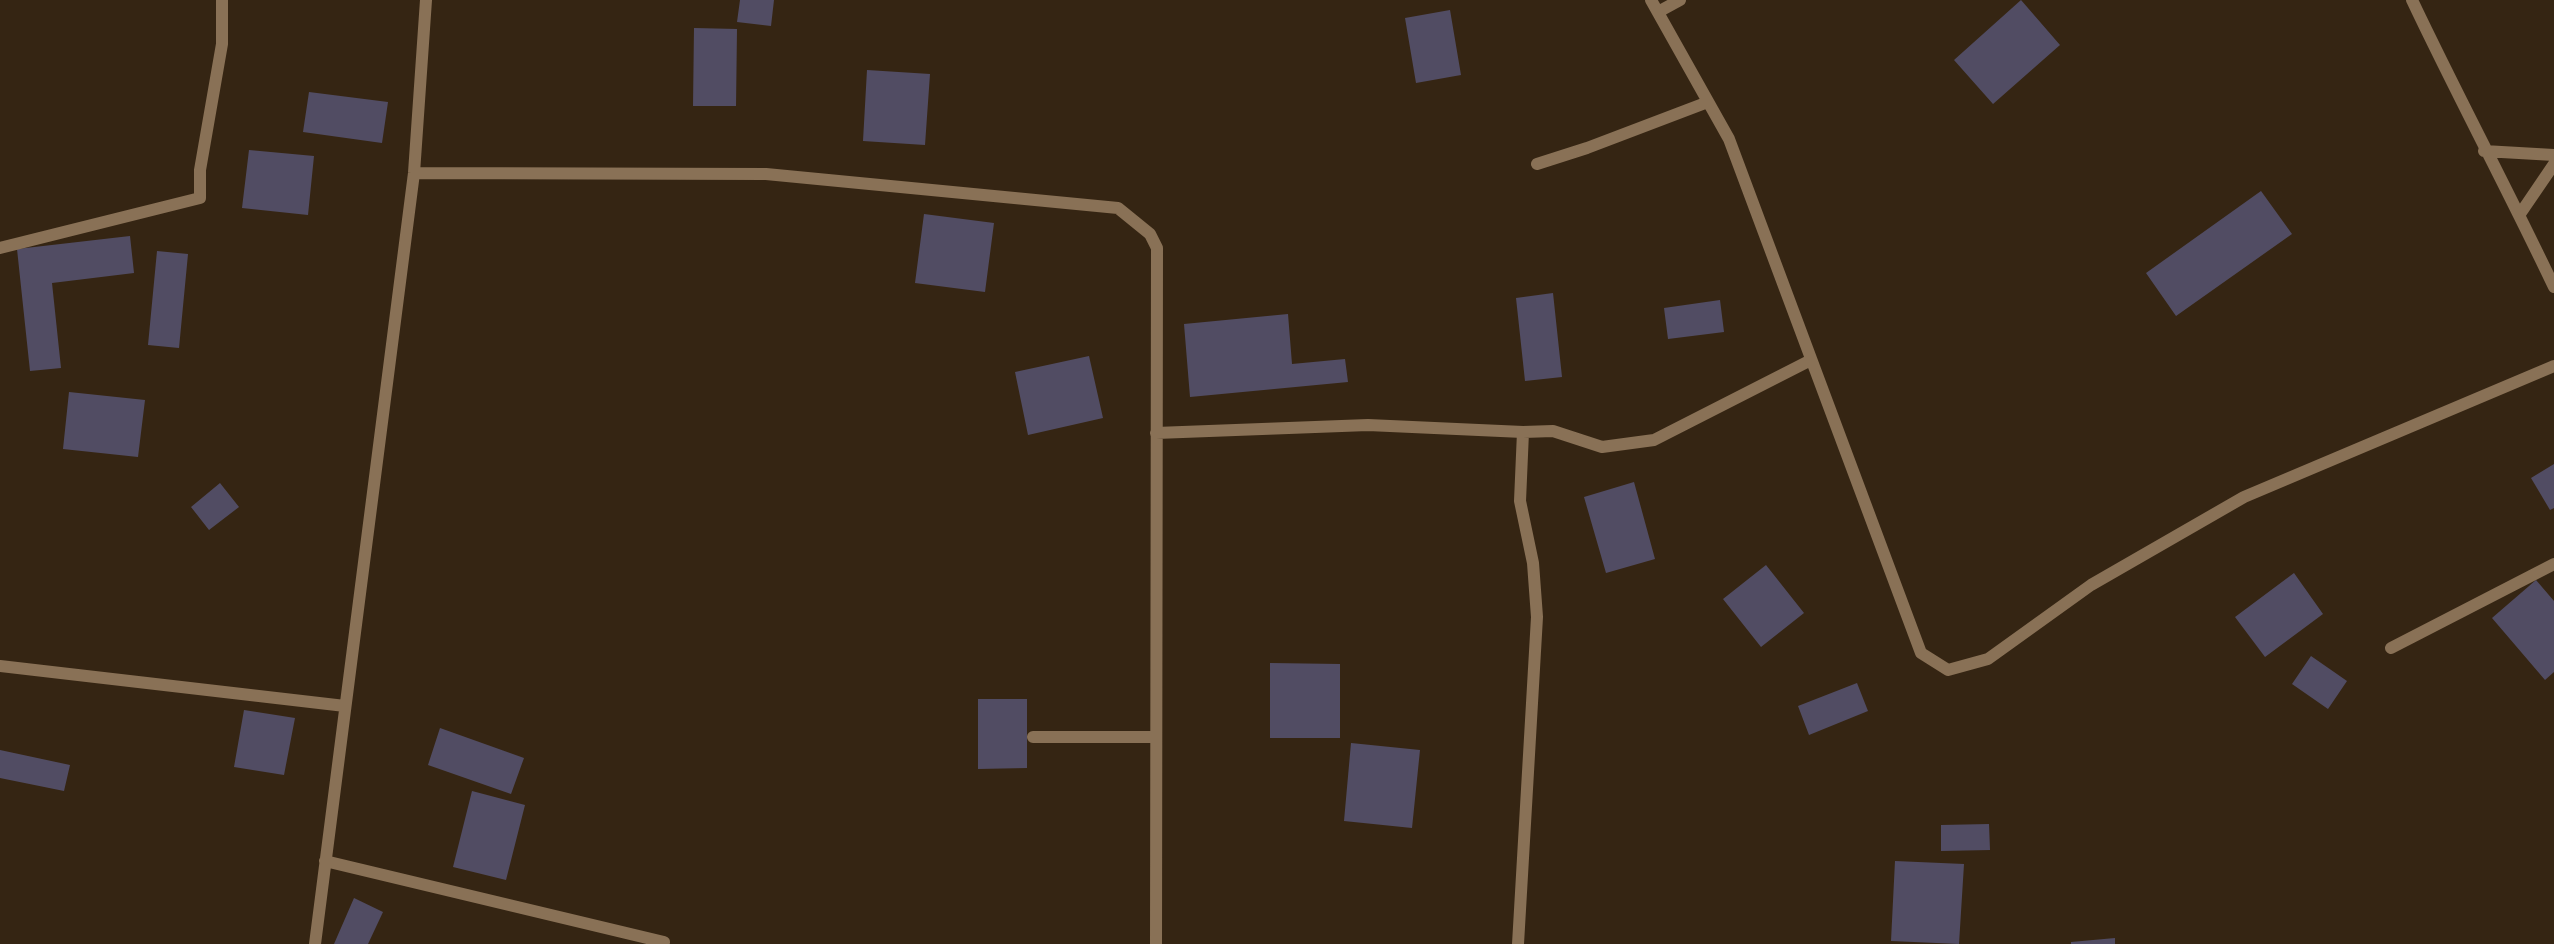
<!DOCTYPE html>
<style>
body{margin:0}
canvas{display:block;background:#352513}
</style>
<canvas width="2554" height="944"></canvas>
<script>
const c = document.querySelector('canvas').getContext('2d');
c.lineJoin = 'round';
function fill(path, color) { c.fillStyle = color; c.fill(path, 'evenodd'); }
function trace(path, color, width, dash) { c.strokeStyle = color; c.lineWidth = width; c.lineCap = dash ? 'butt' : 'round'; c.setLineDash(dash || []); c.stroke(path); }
const building = new Path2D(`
 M740 0H774L771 26 737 22Z
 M2021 0 2060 45 1993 104 1954 60Z
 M1450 10 1461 75 1416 83 1405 18Z
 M694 28 737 29 736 106H693Z
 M867 70 930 74 925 145 863 141Z
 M309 92 388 102 382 143 303 132Z
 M249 150 314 156 308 215 242 208Z
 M2261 191 2292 234 2176 316 2146 273Z
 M924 214 994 223 985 292 915 283Z
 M130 236 134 273 52 283 61 368 30 371 17 249Z
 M157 251 188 254 179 348 148 345Z
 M1553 293 1562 377 1525 381 1516 298Z
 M1720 300 1724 332 1668 339 1664 308Z
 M1288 314 1292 364 1345 359 1348 382 1190 397 1184 324Z
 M1089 356 1103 418 1028 435 1015 372Z
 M69 392 145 400 138 457 63 449Z
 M2554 464V508L2550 510 2531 478Z
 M1634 482 1655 559 1606 573 1584 497Z
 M220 483 239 507 209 530 191 507Z
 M1766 565 1804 613 1761 647 1723 599Z
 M2294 573 2323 614 2265 657 2235 617Z
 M2536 580 2554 601V672L2545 680 2492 618Z
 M2311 656 2347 681 2328 709 2292 684Z
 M1270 663 1340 664V738H1270Z
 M1857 683 1868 711 1809 735 1798 706Z
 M978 699H1027V768L978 769Z
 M244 710 295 718 284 775 234 767Z
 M440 728 524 758 511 794 428 765Z
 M1351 743 1420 750 1412 828 1344 821Z
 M0 750 70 765 64 791 0 778Z
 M472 791 525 805 506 880 453 867Z
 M1989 824 1990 850 1941 851V825Z
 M1895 861 1964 864 1959 944 1891 941Z
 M354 898 383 912 368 944H334Z
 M2115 938V944H2071V942Z`);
const minor = new Path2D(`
 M1651 0 1729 139 1921 653 1948 670 1988 659 2091 585 2244 497 2554 366
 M2412 0C2458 97 2508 190 2554 287
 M1658 12 1680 0
 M2484 151 2554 155
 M1537 164 1587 148 1708 102
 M414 173 766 174 1118 208 1150 234 1157 248 1156 944
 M2520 214 2554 164
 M0 248 200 198V170L222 44V0
 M1156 433 1368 425 1523 432 1553 431 1602 447 1654 440 1811 360
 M2391 648 2554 564
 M0 666 345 706
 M1033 737H1156
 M325 861 664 942
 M315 944 414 173 426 0
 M1518 944 1537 617 1533 563 1520 501 1523 432`);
fill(building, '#514c63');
trace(minor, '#897156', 12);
</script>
